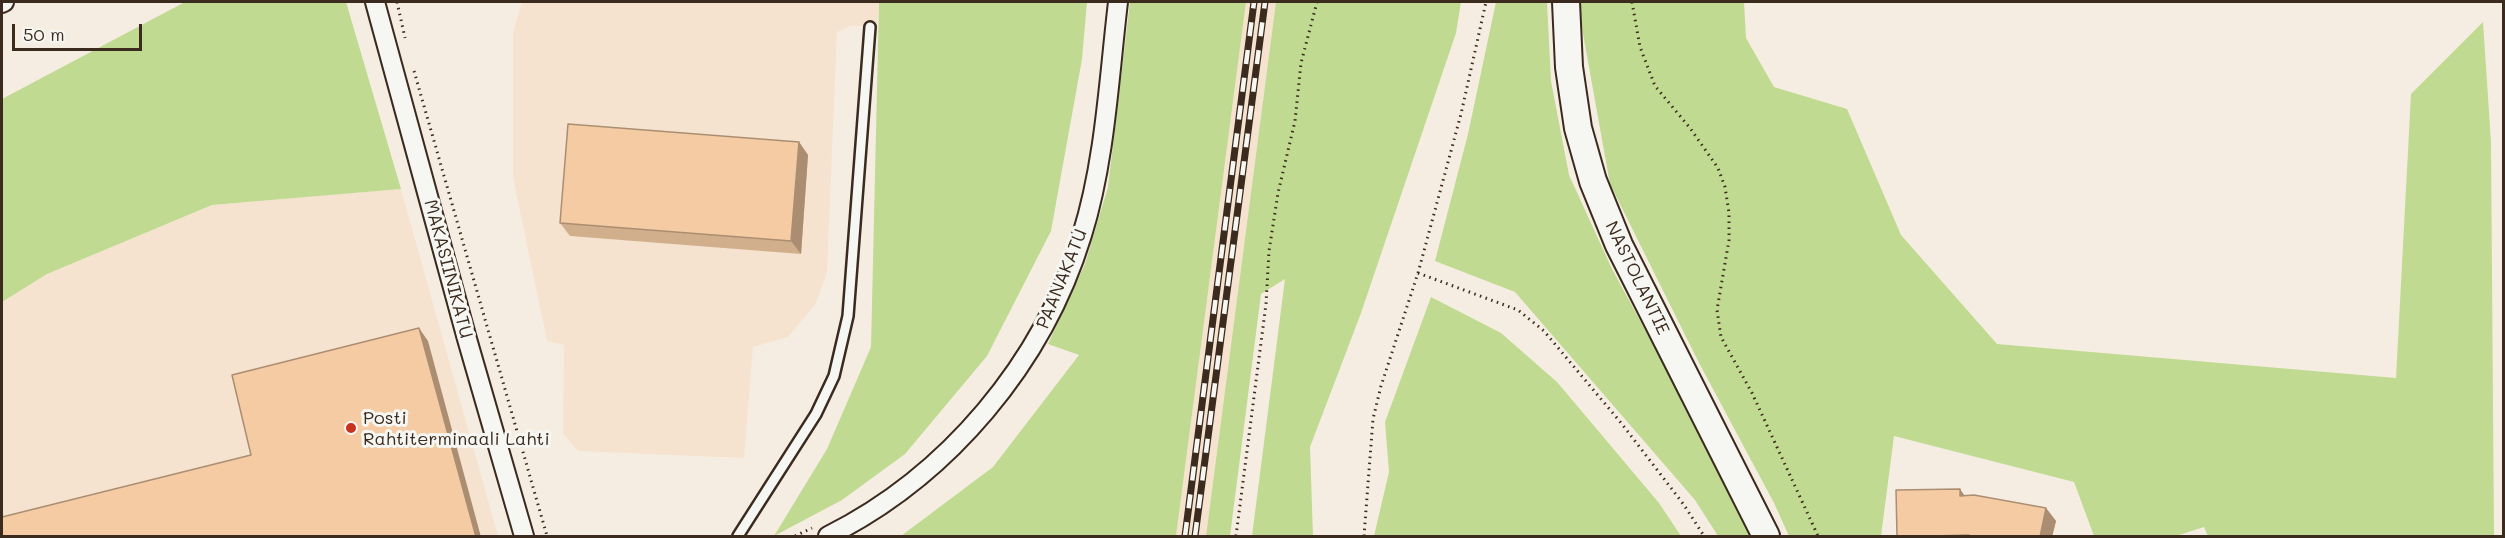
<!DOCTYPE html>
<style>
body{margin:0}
#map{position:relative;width:2505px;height:538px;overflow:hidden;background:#f6ede2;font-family:Mali,sans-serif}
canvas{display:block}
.frame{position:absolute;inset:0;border:3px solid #3b2a1e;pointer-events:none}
.scale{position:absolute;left:12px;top:24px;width:130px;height:27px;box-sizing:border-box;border:3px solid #3b2a1e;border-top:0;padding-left:8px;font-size:18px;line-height:21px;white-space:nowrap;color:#3b2a1e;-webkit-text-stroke:4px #f6f6f2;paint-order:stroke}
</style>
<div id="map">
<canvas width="2505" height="538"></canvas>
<div class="frame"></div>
<div class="scale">50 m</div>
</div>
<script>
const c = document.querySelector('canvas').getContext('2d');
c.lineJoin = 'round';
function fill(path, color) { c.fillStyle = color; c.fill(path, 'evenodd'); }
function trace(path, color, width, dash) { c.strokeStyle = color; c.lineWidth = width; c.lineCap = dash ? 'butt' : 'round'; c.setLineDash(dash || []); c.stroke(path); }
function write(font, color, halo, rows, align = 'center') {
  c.font = font + ' Mali,sans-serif'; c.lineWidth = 6; c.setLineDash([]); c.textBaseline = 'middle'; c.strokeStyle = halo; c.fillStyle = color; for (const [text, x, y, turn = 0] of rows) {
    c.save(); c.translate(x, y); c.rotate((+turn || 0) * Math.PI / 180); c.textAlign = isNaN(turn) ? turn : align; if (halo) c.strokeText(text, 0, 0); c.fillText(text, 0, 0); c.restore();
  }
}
const built = new Path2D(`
 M522 2H879L877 27 851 26 837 32 827 273 815 305 788 337 753 347 744 458 578 451 563 434 564 345 547 341 513 178V33Z
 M1246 2H1276L1206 536H1176Z
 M401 189 498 536H2V302L47 274 212 205Z`);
const green = new Path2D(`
 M185 2H346L401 189 212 205 47 274 2 302V99Z
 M879 2H1087L1082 59 1051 231 987 356 905 454 842 500 774 536 827 449 871 347Z
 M1130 2H1246L1176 536H901L993 467 1079 355 1048 344 1085 264 1108 187Z
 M1276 2H1461L1456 33 1361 313 1310 447 1313 536H1252L1285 279 1261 294 1230 536H1206Z
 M1496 2H1547L1551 81 1569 175 1612 269 1735 495 1754 536H1718L1695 500 1515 292 1435 261 1468 134Z
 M1581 2H1744L1746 38 1774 87 1847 109 1901 235 1997 344 2396 378 2411 94 2483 22 2491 142 2494 536H2208L2204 527 2176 536H2094L2074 482 1894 436 1881 536H1789L1774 503 1698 361 1610 184 1580 17Z
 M1431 297 1501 333 1557 382 1659 503 1681 536H1374L1389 472 1385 422Z`);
const path = new Path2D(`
 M397 2 405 38
 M1632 2 1640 47 1655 86 1690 128 1718 168 1725 187 1729 213V240L1717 310 1721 337 1752 393 1818 536
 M414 71 547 536
 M1418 273 1518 310 1544 331 1622 424 1684 505 1704 536
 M795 536 812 528
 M1236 536 1266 304 1269 251 1278 193 1295 121 1301 63 1317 2
 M1364 536 1373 419 1381 386 1418 273 1461 114 1486 2`);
const service = new Path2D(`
 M738 536 816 414 834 376 848 316 870 27`);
const minor = new Path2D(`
 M375 2 467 339 524 536
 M2 3 4 2
 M828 536C948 476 1043 363 1082 235 1105 162 1109 78 1118 2`);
const secondary = new Path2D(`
 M1566 2 1569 67 1578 128 1593 181 1619 245 1766 536`);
const rail = new Path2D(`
 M1185 536 1254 2
 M1195 536 1265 2`);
const wall = new Path2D(`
 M799 142 808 155 801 254 570 236 560 223Z
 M1965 496 2046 508 2056 521 2052 537H1897Z`);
const shadedWall = new Path2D(`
 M799 142 808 155 801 254 791 241Z
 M419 328 428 341 481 537H476Z
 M1960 489 1969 502 1960 496Z
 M2046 508 2056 521 2052 537H2040Z`);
const building = new Path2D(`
 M568 124 799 142 791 241 560 223Z
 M419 328 476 537H2V517L251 455 232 375Z
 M1960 489V496L1974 495 2046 508 2040 537H1974L1968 535 1897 537 1896 490Z`);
const markers = [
 [351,428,6,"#c8321e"]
];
const streetNames = [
 ["MAKASIINIKATU",448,269,75],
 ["NASTOLANTIE",1637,278,64],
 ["PAANAKATU",1062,279,-68]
];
const poiNames = [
 ["Posti",363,418],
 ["Rahtiterminaali Lahti",363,439]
];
fill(built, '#f5e3cf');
fill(green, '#c0da91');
trace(service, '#3b2a1e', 14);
trace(minor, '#3b2a1e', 22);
trace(secondary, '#3b2a1e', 30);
trace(path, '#3b2a1e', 3, [1.5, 4.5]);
trace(service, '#f6f6f2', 9);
trace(minor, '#f6f6f2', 18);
trace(secondary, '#f6f6f2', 26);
trace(rail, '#3b2a1e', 7);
trace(rail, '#f6f6f2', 4.5, [14]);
fill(wall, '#d2af8c');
fill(shadedWall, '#ab8e72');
fill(building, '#f4cba3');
trace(building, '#ab8e72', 1.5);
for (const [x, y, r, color] of markers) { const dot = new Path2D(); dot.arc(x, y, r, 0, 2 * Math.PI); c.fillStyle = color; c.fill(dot); trace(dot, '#f6f6f2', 2); }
write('18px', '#3b2a1e', '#f6f6f2', streetNames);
write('18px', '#3b2a1e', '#f6f6f2', poiNames, 'left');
</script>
